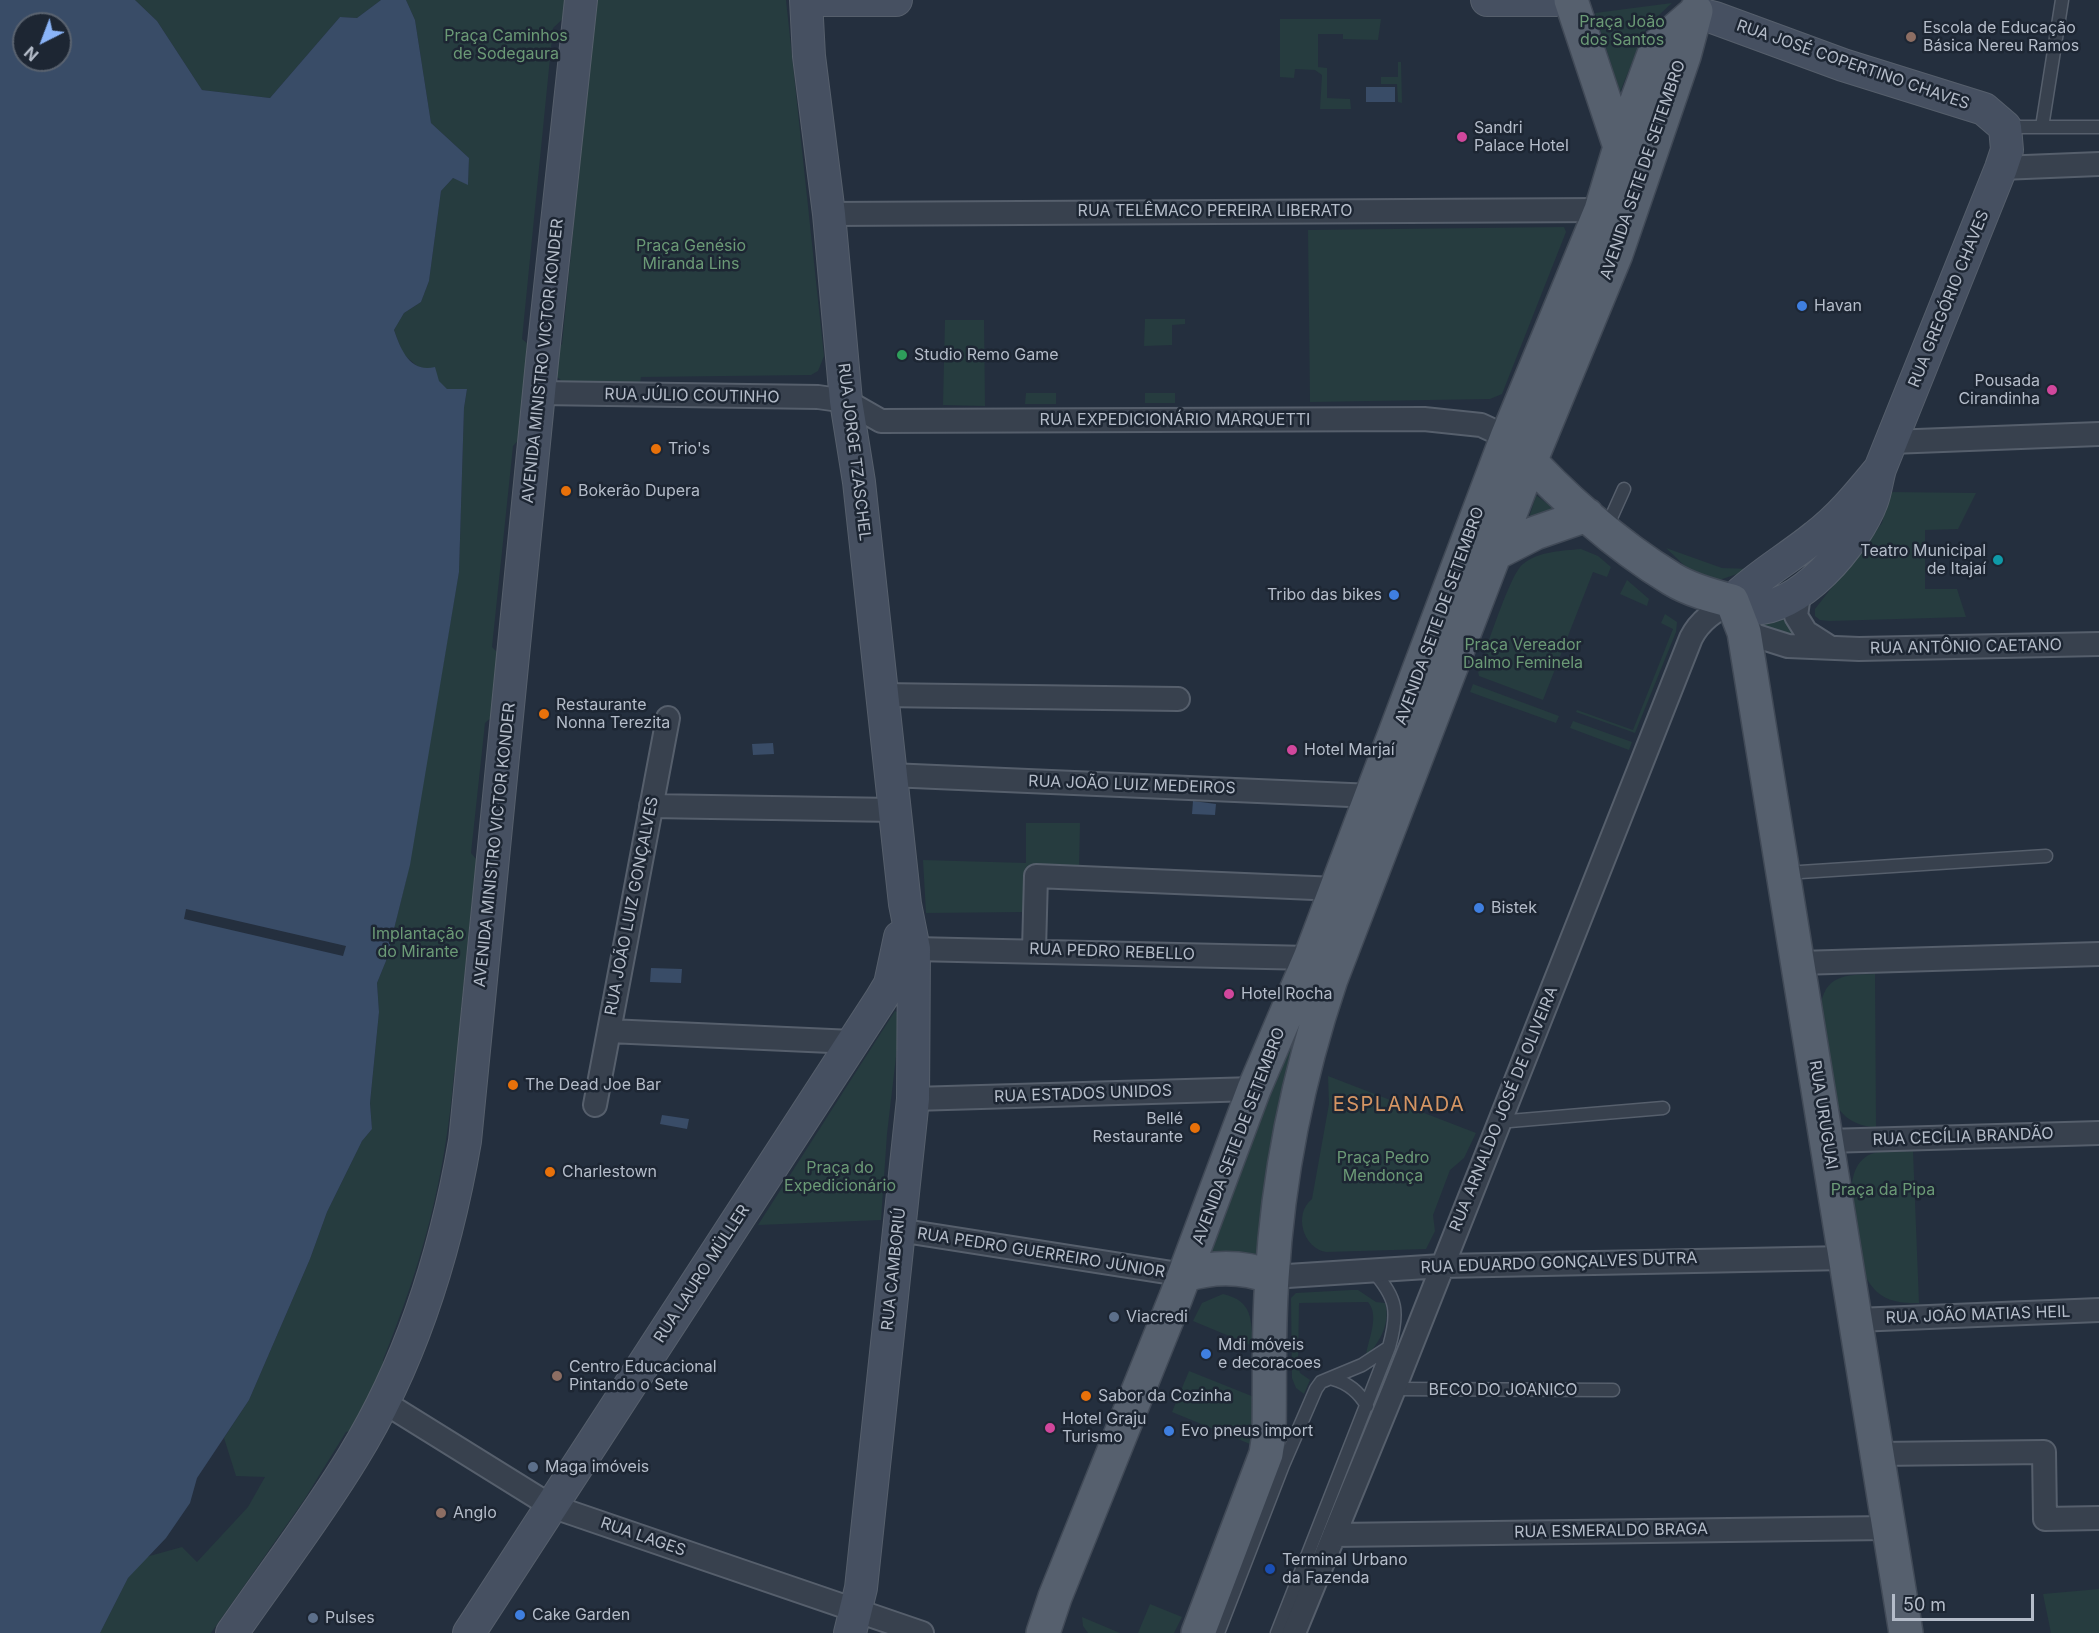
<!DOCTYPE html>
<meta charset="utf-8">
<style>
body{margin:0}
#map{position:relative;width:2099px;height:1633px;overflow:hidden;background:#242f3e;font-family:Inter,sans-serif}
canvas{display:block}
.north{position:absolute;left:12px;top:12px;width:60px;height:60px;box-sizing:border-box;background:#1d2633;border:2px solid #59626f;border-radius:50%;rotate:222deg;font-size:16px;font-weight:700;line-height:24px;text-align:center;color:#b4bcc9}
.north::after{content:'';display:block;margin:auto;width:21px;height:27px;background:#8ab4f8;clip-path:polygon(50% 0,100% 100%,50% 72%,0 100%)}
.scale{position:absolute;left:1892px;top:1594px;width:142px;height:27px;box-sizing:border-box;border:3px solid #b4bcc9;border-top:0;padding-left:8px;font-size:18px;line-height:21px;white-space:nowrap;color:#b4bcc9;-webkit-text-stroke:4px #1d2633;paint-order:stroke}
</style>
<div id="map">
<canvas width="2099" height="1633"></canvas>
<div class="north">N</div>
<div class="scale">50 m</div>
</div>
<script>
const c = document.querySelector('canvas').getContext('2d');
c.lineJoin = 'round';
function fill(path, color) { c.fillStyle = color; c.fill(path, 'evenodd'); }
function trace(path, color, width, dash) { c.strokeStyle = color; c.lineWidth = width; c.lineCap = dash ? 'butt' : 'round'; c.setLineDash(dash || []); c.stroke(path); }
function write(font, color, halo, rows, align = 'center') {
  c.font = font + ' Inter,sans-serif'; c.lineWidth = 5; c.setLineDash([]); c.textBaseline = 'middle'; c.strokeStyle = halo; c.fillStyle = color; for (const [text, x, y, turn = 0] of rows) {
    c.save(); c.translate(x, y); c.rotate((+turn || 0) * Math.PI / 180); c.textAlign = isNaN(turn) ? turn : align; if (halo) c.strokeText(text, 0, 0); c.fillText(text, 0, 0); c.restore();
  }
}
const green = new Path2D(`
 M135 0H381L357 18 340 17 270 98 202 90 157 21Z
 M406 0H567L566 16 553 28 522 339 533 348 525 433 513 446 492 647 502 657 497 712 485 723 471 853 482 866V873L474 880 458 1041 463 1046 462 1066 454 1073C445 1179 423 1261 383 1360L387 1368 356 1429 346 1432 304 1500 211 1633H100L128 1578 146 1557 182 1547 197 1562 248 1507 265 1477 236 1476 224 1438 249 1400 310 1259 327 1212 362 1141 372 1129 370 1103 379 1012 377 983 386 961 406 880 459 572 464 408 467 390 447 389 425 369 417 366 403 354 394 330 404 313 421 302 429 281 441 191 453 178 468 184 469 158 431 123 415 20Z
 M596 0H786L824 356 818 371 811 375 641 377 640 384 564 383 556 376 555 351 562 344Z
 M1672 3 1647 26 1620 92 1595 13Z
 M1280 19H1381L1378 40 1343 39V34H1318V67L1327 68V98L1350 99 1351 109H1320L1322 75 1315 70 1295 69 1294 78 1280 77Z
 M1398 62H1401L1402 103 1398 102 1397 84H1381V77H1398Z
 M1564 227 1566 232 1502 394 1490 399 1310 402 1308 230Z
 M1145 319H1185V324L1172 325V345L1144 346Z
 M945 320H984L985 406 943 405Z
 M1026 393H1056V404H1025Z
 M1145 393H1175V403H1145Z
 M1889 492 1976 493 1958 529 1925 530V589H1957L1966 617 1830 621 1820 620 1815 616V609L1882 523Z
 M1536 495 1562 515 1527 525Z
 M1666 548 1722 568 1751 569 1714 582 1707 587Z
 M1581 549 1598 556 1611 567 1607 577 1593 572 1543 700 1479 676 1478 672 1482 669 1486 658 1484 654C1491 636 1511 573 1523 564 1539 551 1561 551 1581 549Z
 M1627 580 1649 599 1647 606 1620 594Z
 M1789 609 1795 636 1762 628 1756 622Z
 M1665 614 1677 622 1676 632 1635 733 1576 712 1577 710 1633 730 1673 629 1661 623Z
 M1473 684 1559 716 1556 723 1470 692Z
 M1573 721 1632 742 1629 750 1570 728Z
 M1026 823H1080L1079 870H1026L1025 912 926 913 923 860 1026 863Z
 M1875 974 1876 1127C1862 1127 1847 1121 1839 1109 1829 1093 1824 1032 1820 1010 1824 974 1845 975 1875 974Z
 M1304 999 1258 1254 1254 1256 1210 1252Z
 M895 1011 901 1014 887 1134 881 1220 758 1225Z
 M1328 1076 1476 1133 1464 1158 1450 1170 1433 1215 1435 1231 1426 1249 1326 1252C1303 1248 1293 1214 1312 1199L1329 1104Z
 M1913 1151 1919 1303C1891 1304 1874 1297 1863 1271 1858 1241 1835 1169 1871 1154 1883 1149 1901 1152 1913 1151Z
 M1351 1290H1358L1376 1302 1385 1303C1391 1322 1380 1343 1366 1356 1368 1339 1380 1316 1368 1302L1299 1303 1298 1366 1300 1373 1310 1380 1304 1394 1296 1388 1292 1378 1291 1298 1296 1293Z
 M1223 1294C1253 1301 1251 1319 1253 1346L1193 1321 1202 1303Z
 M1189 1371 1254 1397 1250 1444 1172 1412Z
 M2099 1589V1633H2051L2043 1594Z
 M1150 1604 1182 1617 1174 1633H1138Z
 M1082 1617 1120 1633H1088L1083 1626Z`);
const water = new Path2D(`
 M0 0H135L157 21 202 90 270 98 340 17 357 18 381 0H406L415 20 431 123 469 158 468 185 453 178 441 191 429 281 421 302 404 313 394 330C401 350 410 373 435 367L439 381 447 389H467L464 408 459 572 410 865 386 961 377 983 379 1012 370 1103 372 1129 362 1141 327 1212 310 1259 249 1400 197 1478 190 1503 166 1538 128 1578 100 1633H0ZM24 24H60V60H24Z
 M1366 87H1395V102H1366Z
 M773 743 774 754 753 755 752 744Z
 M1193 801 1216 804 1215 815 1192 814Z
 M651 968 682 969 681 983 650 982Z
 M662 1115 689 1119 687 1129 660 1124Z`);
const pier = new Path2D(`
 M186 909 346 946 343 956 184 919Z`);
const lane = new Path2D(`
 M2006 127H2099
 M2042 127 2062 0
 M1606 529 1624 489
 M1785 873 2046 856
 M1498 1122 1663 1108
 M1333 1379C1348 1383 1359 1392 1367 1406
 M1394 1389 1613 1390
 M1218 1633 1283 1465 1316 1389 1321 1382 1362 1365 1388 1348
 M1277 1633 1389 1347C1399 1312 1397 1298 1373 1271`);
const street = new Path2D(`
 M2001 168 2099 164
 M829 214 1601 210
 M539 393 818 397 846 401 881 421 1424 419 1481 425 1507 437
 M1891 442 2099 434
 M1799 594 1796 616 1806 632 1831 648
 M1744 632 1788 646 1859 649 2099 644
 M881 695 1178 699
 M890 775 1373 796
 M651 806 894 810
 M914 949 1310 958
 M1034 950 1036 876 1337 889
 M1799 963 2099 954
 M609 1031 853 1042
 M913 1099 1254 1089
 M595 1105 668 718
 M1827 1141 2099 1133
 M898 1230 1185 1275
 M1272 1277 1442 1266 1846 1258
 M1856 1320 2099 1310
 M382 1401 551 1506 922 1633
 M1878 1454 2044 1452 2045 1519 2099 1518
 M1334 1535 1887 1528
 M1294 1633 1394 1389 1691 638C1700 620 1715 611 1732 601`);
const secondary = new Path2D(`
 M806 0 809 56 829 214 846 401 859 482 905 904 914 949 913 1099 861 1588 850 1633
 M806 0H896
 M1487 0H1558
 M1695 13 1715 18 1843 65 1984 109 2005 127 2007 150 2001 168 1880 469C1877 479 1876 490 1872 501 1857 542 1798 614 1749 608 1744 608 1737 604 1732 601 1758 575 1788 559 1816 536 1841 517 1860 493 1880 469
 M232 1633C272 1575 316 1518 353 1457 412 1361 446 1251 465 1141L542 362 581 0
 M469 1633 881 999 890 984 900 937`);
const primary = new Path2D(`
 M1571 0 1620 147
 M1517 447C1560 495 1616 545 1672 579 1690 590 1712 596 1732 601L1744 632 1906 1633
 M1496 553 1535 533 1587 515
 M1185 1275C1214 1266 1242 1266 1272 1277
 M1043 1633 1055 1597 1176 1297 1254 1089 1310 958 1507 437 1601 210 1620 147 1657 46 1695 13
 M1198 1633 1266 1454 1269 1434C1270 1382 1268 1330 1272 1278 1278 1176 1298 1076 1331 979L1530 462 1616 254 1684 56 1696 11`);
const markers = [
 [1911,37,6,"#8d6e63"],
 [1462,137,6,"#d1479c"],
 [1802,306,6,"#3f7fe0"],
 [902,355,6,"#2e9e5b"],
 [2052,390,6,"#d1479c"],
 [656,449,6,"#e8710a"],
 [566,491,6,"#e8710a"],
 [1998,560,6,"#0f9aa8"],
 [1394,595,6,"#3f7fe0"],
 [544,714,6,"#e8710a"],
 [1292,750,6,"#d1479c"],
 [1479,908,6,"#3f7fe0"],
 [1229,994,6,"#d1479c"],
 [513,1085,6,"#e8710a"],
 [1195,1128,6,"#e8710a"],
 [550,1172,6,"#e8710a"],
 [1114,1317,6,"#5c6f8a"],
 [1206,1354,6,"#3f7fe0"],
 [557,1376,6,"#8d6e63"],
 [1086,1396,6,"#e8710a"],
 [1050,1428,6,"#d1479c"],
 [1169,1431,6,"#3f7fe0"],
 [533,1467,6,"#5c6f8a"],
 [441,1513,6,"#8d6e63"],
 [1270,1569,6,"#1a4fb4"],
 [520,1615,6,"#3f7fe0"],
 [313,1618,6,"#5c6f8a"]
];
const parkNames = [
 ["Praça João",1622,22],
 ["dos Santos",1622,40],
 ["Praça Caminhos",506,36],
 ["de Sodegaura",506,54],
 ["Praça Genésio",691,246],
 ["Miranda Lins",691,264],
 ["Praça Vereador",1523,645],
 ["Dalmo Feminela",1523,663],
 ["Implantação",418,934],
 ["do Mirante",418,952],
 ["Praça Pedro",1383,1158],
 ["Mendonça",1383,1176],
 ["Praça do",840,1168],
 ["Expedicionário",840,1186],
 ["Praça da Pipa",1883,1190]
];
const poiNames = [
 ["Escola de Educação",1923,28],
 ["Básica Nereu Ramos",1923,46],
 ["Sandri",1474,128],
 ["Palace Hotel",1474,146],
 ["Havan",1814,306],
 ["Studio Remo Game",914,355],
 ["Pousada",2040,381,"right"],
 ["Cirandinha",2040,399,"right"],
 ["Trio's",668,449],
 ["Bokerão Dupera",578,491],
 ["Teatro Municipal",1986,551,"right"],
 ["de Itajaí",1986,569,"right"],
 ["Tribo das bikes",1382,595,"right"],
 ["Restaurante",556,705],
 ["Nonna Terezita",556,723],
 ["Hotel Marjaí",1304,750],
 ["Bistek",1491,908],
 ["Hotel Rocha",1241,994],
 ["The Dead Joe Bar",525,1085],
 ["Bellé",1183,1119,"right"],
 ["Restaurante",1183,1137,"right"],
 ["Charlestown",562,1172],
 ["Viacredi",1126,1317],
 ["Mdi móveis",1218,1345],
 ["e decoracoes",1218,1363],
 ["Centro Educacional",569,1367],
 ["Pintando o Sete",569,1385],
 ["Sabor da Cozinha",1098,1396],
 ["Hotel Graju",1062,1419],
 ["Turismo",1062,1437],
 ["Evo pneus import",1181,1431],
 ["Maga imóveis",545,1467],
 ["Anglo",453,1513],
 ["Terminal Urbano",1282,1560],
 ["da Fazenda",1282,1578],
 ["Cake Garden",532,1615],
 ["Pulses",325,1618]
];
const streetNames = [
 ["RUA JOSÉ COPERTINO CHAVES",1853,65,19],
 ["AVENIDA SETE DE SETEMBRO",1643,170,-71],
 ["RUA TELÊMACO PEREIRA LIBERATO",1215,211],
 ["RUA GREGÓRIO CHAVES",1949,299,-68],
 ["AVENIDA MINISTRO VICTOR KONDER",543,361,-84],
 ["RUA JÚLIO COUTINHO",692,396,1],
 ["RUA EXPEDICIONÁRIO MARQUETTI",1175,420],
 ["RUA JORGE TZASCHEL",854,452,83],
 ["AVENIDA SETE DE SETEMBRO",1440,616,-70],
 ["RUA ANTÔNIO CAETANO",1966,647,-1],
 ["RUA JOÃO LUIZ MEDEIROS",1132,785,2],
 ["AVENIDA MINISTRO VICTOR KONDER",495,845,-84],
 ["RUA JOÃO LUIZ GONÇALVES",632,906,-79],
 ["RUA PEDRO REBELLO",1112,952,2],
 ["RUA ESTADOS UNIDOS",1083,1094,-2],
 ["RUA ARNALDO JOSÉ DE OLIVEIRA",1504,1109,-68],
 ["RUA URUGUAI",1823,1115,81],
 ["AVENIDA SETE DE SETEMBRO",1239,1136,-69],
 ["RUA CECÍLIA BRANDÃO",1963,1137,-2],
 ["RUA PEDRO GUERREIRO JÚNIOR",1041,1253,9],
 ["RUA EDUARDO GONÇALVES DUTRA",1559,1263,-2],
 ["RUA CAMBORIÚ",894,1269,-84],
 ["RUA LAURO MÜLLER",702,1274,-57],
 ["RUA JOÃO MATIAS HEIL",1978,1315,-2],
 ["BECO DO JOANICO",1503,1390],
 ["RUA ESMERALDO BRAGA",1611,1531,-1],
 ["RUA LAGES",643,1537,19]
];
const quarterNames = [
 ["ESPLANADA",1399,1105]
];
fill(green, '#263c3f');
fill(water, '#394c67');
fill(pier, '#242f3e');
trace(lane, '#565f6c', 15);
trace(street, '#565f6c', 26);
trace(secondary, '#565f6c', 34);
trace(primary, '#414a57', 36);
trace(lane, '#38414e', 12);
trace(street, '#38414e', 22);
trace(secondary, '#465061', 32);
trace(primary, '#56606e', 33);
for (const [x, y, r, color] of markers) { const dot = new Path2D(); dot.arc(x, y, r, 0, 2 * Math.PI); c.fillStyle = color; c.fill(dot); trace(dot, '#1d2633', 2); }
write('16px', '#6b9a76', '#1d2633', parkNames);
write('16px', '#b4bcc9', '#1d2633', poiNames, 'left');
write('16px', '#b4bcc9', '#1d2633', streetNames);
c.letterSpacing = '1.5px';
write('20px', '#d59563', '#1d2633', quarterNames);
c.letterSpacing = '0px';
</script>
